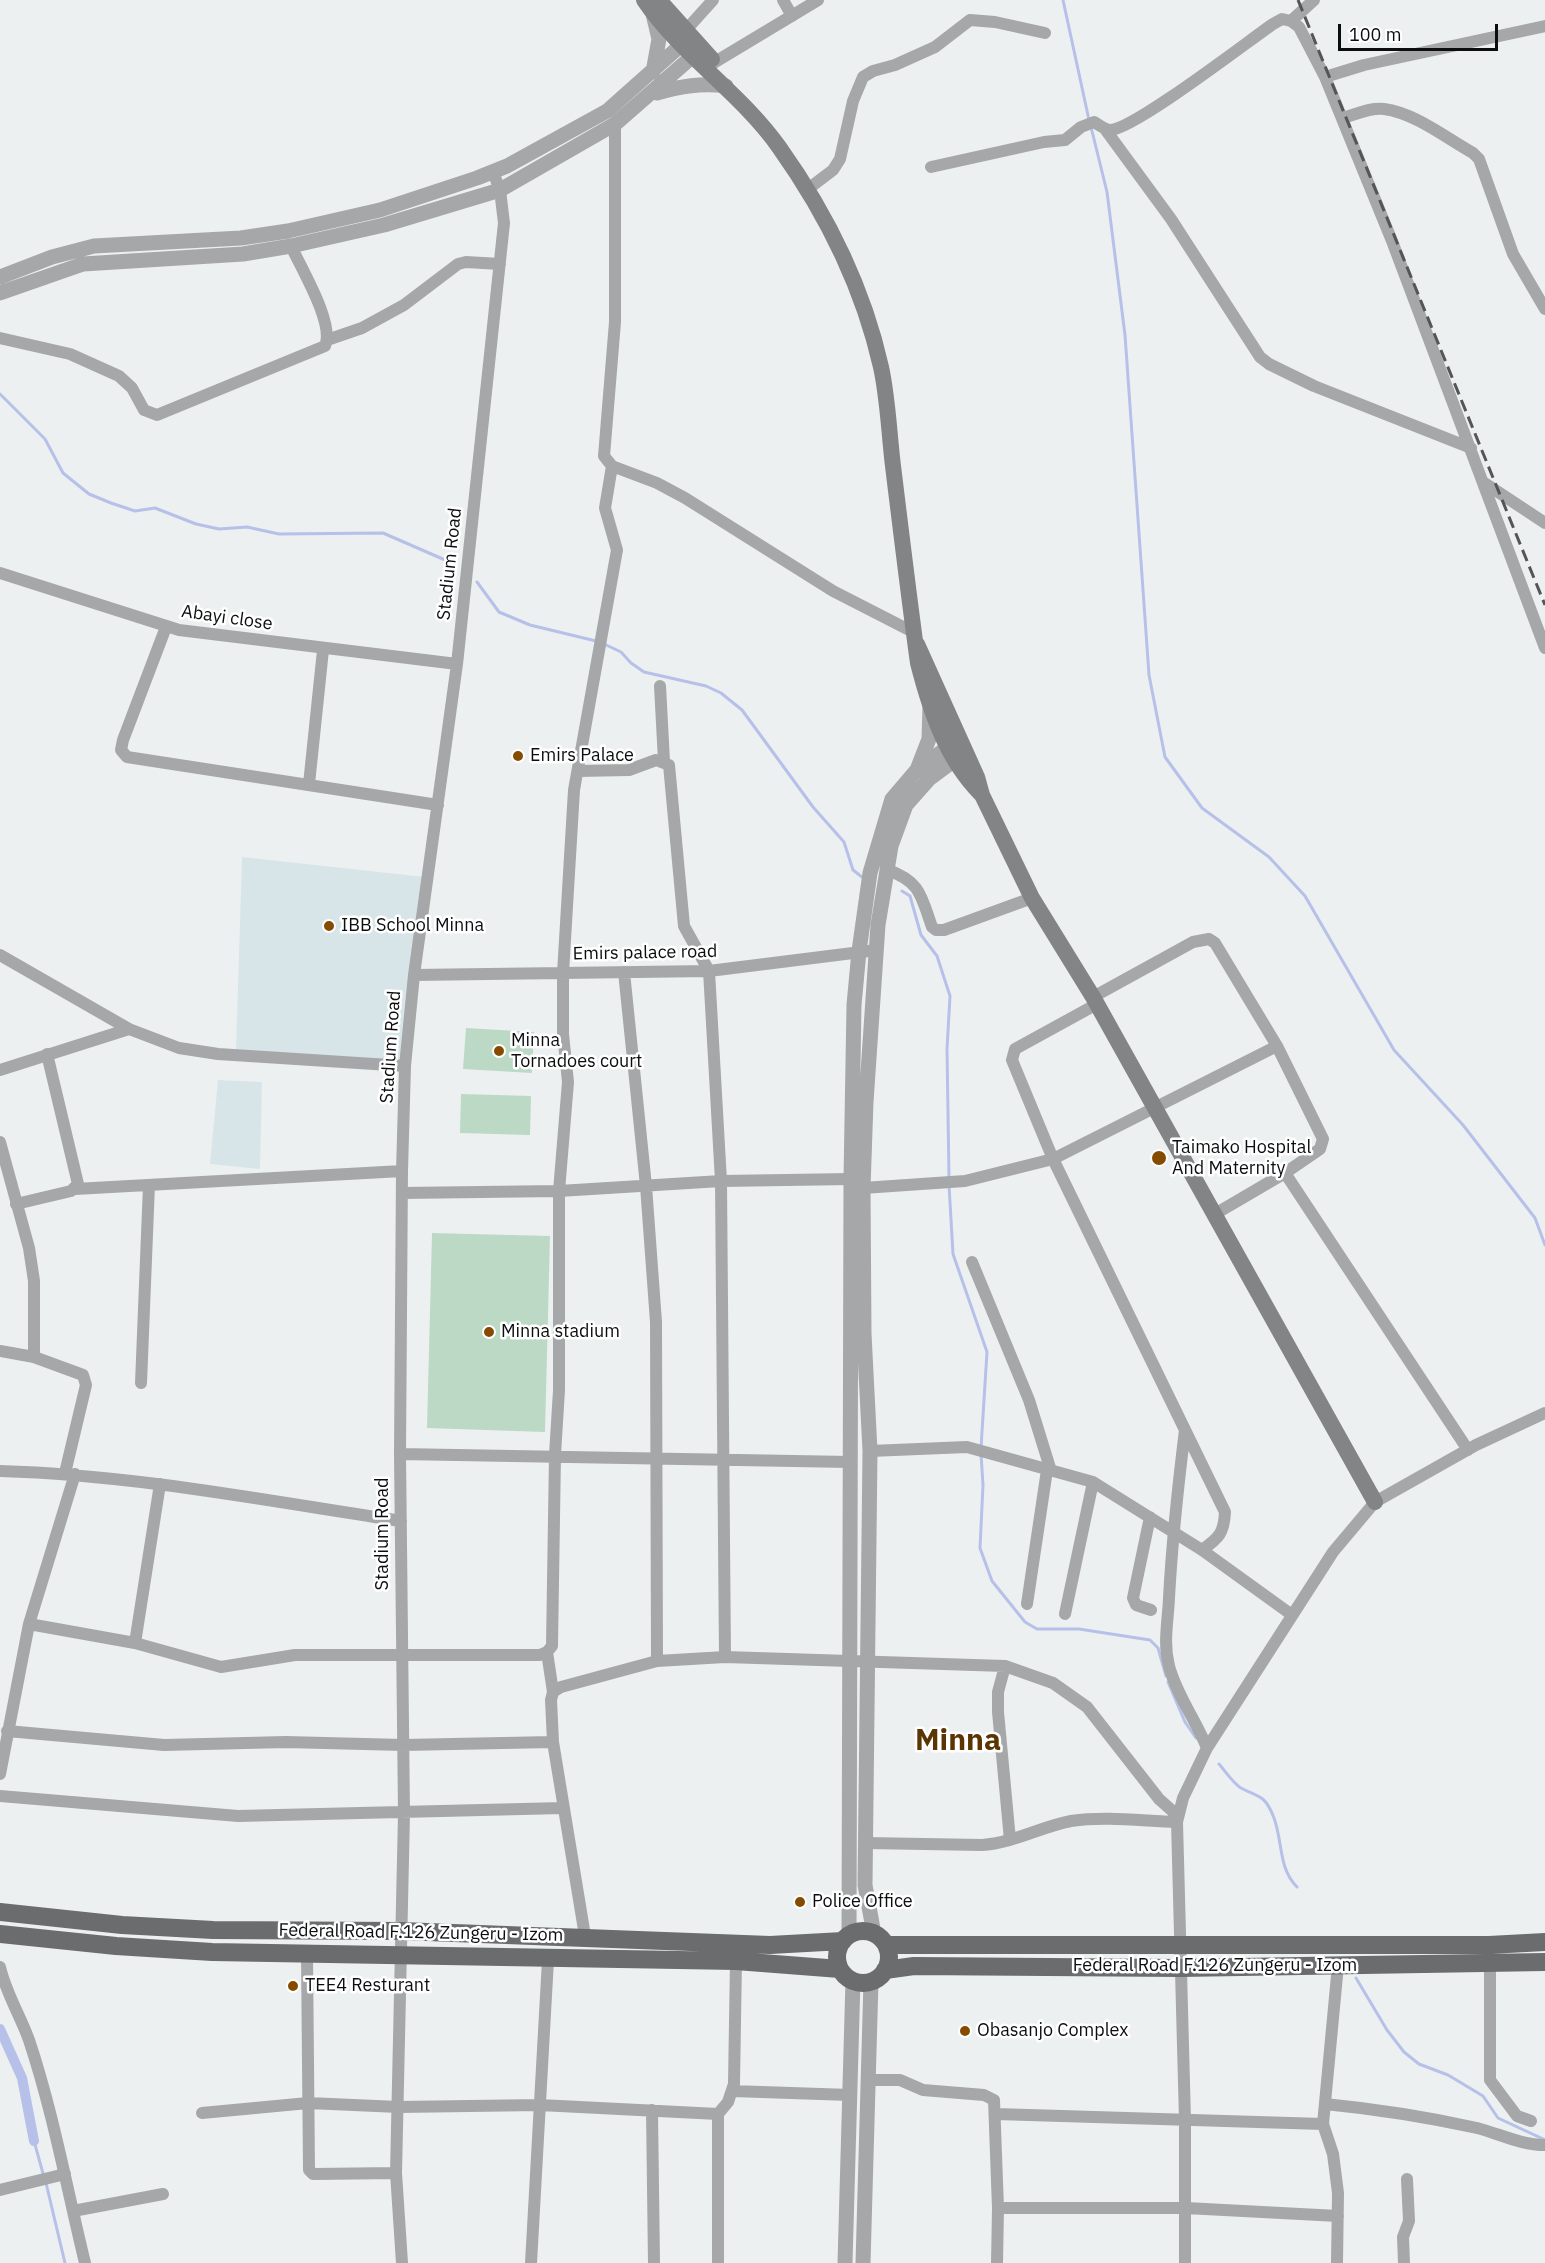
<!DOCTYPE html>
<style>
body{margin:0}
#map{position:relative;width:1545px;height:2263px;overflow:hidden;background:#edf0f1;font-family:"IBM Plex Sans",sans-serif}
canvas{display:block}
.scale{position:absolute;left:1338px;top:24px;width:160px;height:27px;box-sizing:border-box;border:3px solid #0c0d0e;border-top:0;padding-left:8px;font-size:18px;line-height:21px;white-space:nowrap;color:#0c0d0e;-webkit-text-stroke:4px #fff;paint-order:stroke}
</style>
<div id="map">
<canvas width="1545" height="2263"></canvas>
<div class="scale">100 m</div>
</div>
<script>
const c = document.querySelector('canvas').getContext('2d');
c.lineJoin = 'round';
function fill(path, color) { c.fillStyle = color; c.fill(path, 'evenodd'); }
function trace(path, color, width, dash) { c.strokeStyle = color; c.lineWidth = width; c.lineCap = dash ? 'butt' : 'round'; c.setLineDash(dash || []); c.stroke(path); }
function write(font, color, halo, rows, align = 'center') {
  c.font = font + ' "IBM Plex Sans",sans-serif'; c.lineWidth = 5; c.setLineDash([]); c.textBaseline = 'middle'; c.strokeStyle = halo; c.fillStyle = color; for (const [text, x, y, turn = 0] of rows) {
    c.save(); c.translate(x, y); c.rotate((+turn || 0) * Math.PI / 180); c.textAlign = isNaN(turn) ? turn : align; if (halo) c.strokeText(text, 0, 0); c.fillText(text, 0, 0); c.restore();
  }
}
const built = new Path2D(`
 M242 857 425 877 402 1063 236 1052Z
 M218 1080 262 1082 260 1169 210 1164Z`);
const green = new Path2D(`
 M466 1028 534 1032 532 1073 463 1069Z
 M461 1094 531 1096 530 1135 460 1133Z
 M432 1233 550 1236 545 1432 427 1428Z`);
const stream = new Path2D(`
 M1063 0 1089 120
 M1091 127 1107 192 1125 335 1149 675 1165 757 1202 808 1269 857 1305 896 1394 1050 1463 1125 1535 1218 1545 1245
 M0 394 45 439 63 473 89 494 111 503 135 511 155 508 196 524 219 529 247 527 279 534 383 533 452 563
 M477 582 499 612 530 625 596 641
 M602 643 621 652 631 663 644 672 706 686 721 693 742 710 813 807 844 842 853 870 862 877
 M902 891 910 896 921 935 937 956 950 996 947 1049 949 1178
 M949 1185 953 1254 987 1352 981 1448
 M981 1454 983 1485 980 1548 992 1581 1025 1622 1037 1629H1079L1150 1640 1158 1648 1166 1676
 M1168 1682 1185 1722 1196 1738
 M1219 1764C1226 1772 1233 1783 1241 1788 1259 1798 1265 1794 1274 1818 1283 1842 1278 1868 1297 1887
 M1356 1978 1387 2030 1404 2052 1419 2064 1448 2075 1483 2096 1498 2118 1545 2140
 M34 2141 44 2177
 M46 2183 65 2263`);
const canal = new Path2D(`
 M0 2029 22 2078 34 2141`);
const minor = new Path2D(`
 M783 0 792 16
 M1291 21 1314 0
 M686 30 713 0
 M715 62 818 0
 M1325 77 1364 65 1545 26
 M1342 118C1355 115 1370 107 1384 109 1415 113 1446 138 1473 153L1479 159 1513 254 1545 309
 M615 124V322L604 456 612 466 657 483 685 498 833 591 915 633
 M1105 129 1171 219 1260 357 1269 364 1314 386 1471 448
 M931 167 1044 142 1065 140 1081 127 1094 122C1099 125 1105 130 1110 130 1133 130 1247 42 1273 24L1282 19 1291 21 1299 27 1325 77 1392 241 1545 648
 M808 189 833 170 840 159 853 101 863 77 873 71 895 65 935 47 970 20 995 22 1045 33
 M0 338 70 354 119 376 132 388 144 410 157 415 325 346C335 324 301 268 291 246
 M327 340 362 328 404 305 458 264 466 262 500 264
 M1483 482 1545 523
 M0 573 179 630 457 664
 M166 627 123 740 121 750 127 757 438 805
 M660 686 664 761
 M578 771 629 770 656 760 669 765 684 926 709 971 721 1181 725 1657
 M309 784 323 650
 M888 870C921 882 921 896 932 927L936 930H944L1032 898
 M0 955 129 1029 179 1048 218 1054 405 1066
 M624 972 646 1186 656 1322 657 1661
 M414 975 709 971 877 950
 M1093 997 1193 942 1209 939 1215 943 1277 1046
 M1097 1004 1015 1049 1012 1060 1053 1159 1225 1512C1224 1533 1219 1538 1202 1550
 M0 1070 129 1029
 M0 1142 29 1248 34 1281V1357
 M863 1188 965 1181 1053 1159 1277 1046 1323 1139 1320 1149 1285 1173
 M75 1189 402 1171
 M402 1193 559 1191 721 1181 851 1179
 M16 1204 71 1191 78 1184 47 1054
 M1215 1214 1285 1173 1468 1450
 M972 1262 1029 1400 1051 1471
 M0 1351 34 1357 83 1375 86 1385 65 1473
 M141 1383 149 1185
 M1185 1430C1178 1486 1172 1542 1169 1598 1168 1622 1163 1642 1169 1666 1177 1696 1196 1720 1207 1748
 M870 1451 967 1447 1093 1482 1202 1550 1292 1615
 M400 1454 850 1462
 M0 1471C135 1475 268 1501 401 1521
 M1150 1517 1133 1598 1136 1605 1151 1610
 M1027 1604 1047 1470
 M1065 1614 1093 1482
 M29 1624 135 1643 221 1667 295 1655H540L547 1652 552 1646 555 1455 559 1390V1191L568 1082 563 1034V973L574 790 617 550 605 508 612 466
 M135 1643 160 1484
 M547 1652 553 1692
 M1005 1666 998 1692V1712L1010 1840
 M7 1731 164 1745 286 1742 403 1745 553 1742
 M0 1774 29 1624 75 1474
 M0 1796 238 1816 563 1808
 M866 1843 982 1845C1013 1843 1040 1827 1071 1821 1106 1816 1142 1821 1177 1822
 M585 1936 553 1742 551 1700 553 1692 561 1687 657 1661 725 1657 1005 1666 1053 1683 1087 1707 1159 1799 1178 1816
 M307 1955 309 2170 313 2174 396 2173
 M1490 1964V2080L1517 2116 1531 2121
 M0 1967C6 1993 20 2015 29 2040 53 2112 67 2189 85 2263
 M868 2080H900L923 2090 984 2095 994 2100 998 2208 997 2263
 M732 2091 850 2095
 M1325 2104C1376 2109 1427 2117 1477 2128 1500 2134 1521 2145 1545 2145
 M652 2110 654 2263
 M202 2113 308 2103 399 2107 540 2105 718 2114
 M996 2114 1323 2124
 M0 2190 65 2174
 M998 2208H1186L1338 2216
 M73 2211 163 2194
 M402 2263 396 2173 404 1814 400 1454 402 1171 405 1066 414 975 457 664 504 223 500 190 493 172
 M531 2263 548 1960
 M718 2263V2114L728 2102 734 2084 736 1961
 M1185 2263V2120L1177 1822 1183 1798 1207 1748 1333 1552 1375 1502 1476 1445 1545 1413
 M1337 2263 1338 2193 1333 2154 1323 2124 1338 1965
 M1404 2263 1403 2237 1409 2221 1407 2179`);
const tertiary = new Path2D(`
 M653 14 659 39 653 72
 M657 93C681 86 701 83 726 86
 M0 277 52 257 94 246 241 238 288 231 380 210 477 178 507 166 607 111 689 38
 M0 293 83 264 243 254 291 246 384 225 500 190 615 124 702 48
 M917 770 929 739 930 706
 M874 1934 865 1885 870 1451 864 1334 863 1188 866 1102 878 925 891 846 906 805 929 779 964 753
 M849 1935 851 1179 854 1005 859 951 870 873 892 799 915 772 956 741
 M845 2263 853 1980
 M863 2263 871 1981`);
const secondary = new Path2D(`
 M644 0C681 55 740 92 779 147 826 213 863 287 881 367 888 399 889 433 893 466 901 531 909 598 918 663 930 710 946 759 981 794
 M659 0 712 59
 M917 644 977 777 982 795 1032 898 1093 997 1375 1502`);
const primary = new Path2D(`
 M0 1912 122 1925 213 1930 401 1931 770 1945 843 1941
 M837 1957a26 26 0 1 1 52 0a26 26 0 1 1-52 0Z
 M0 1934 116 1946 212 1952 736 1961 840 1969
 M886 1945H1489L1545 1942
 M885 1970 914 1966 1180 1968 1545 1962`);
const rail = new Path2D(`
 M1298 0 1545 605`);
const markers = [
 [518,756,6,"#854c00"],
 [329,926,6,"#854c00"],
 [499,1051,6,"#854c00"],
 [1159,1158,8,"#854c00"],
 [489,1332,6,"#854c00"],
 [800,1902,6,"#854c00"],
 [293,1986,6,"#854c00"],
 [965,2031,6,"#854c00"]
];
const streetNames = [
 ["Stadium Road",450,564,-84],
 ["Abayi close",227,618,8],
 ["Emirs palace road",645,953,-1],
 ["Stadium Road",391,1047,-86],
 ["Stadium Road",383,1534,-90],
 ["Federal Road F.126 Zungeru - Izom",421,1933,1],
 ["Federal Road F.126 Zungeru - Izom",1215,1966]
];
const poiNames = [
 ["Emirs Palace",530,756],
 ["IBB School Minna",341,926],
 ["Minna",511,1041],
 ["Tornadoes court",511,1062],
 ["Taimako Hospital",1172,1148],
 ["And Maternity",1172,1169],
 ["Minna stadium",501,1332],
 ["Police Office",812,1902],
 ["TEE4 Resturant",305,1986],
 ["Obasanjo Complex",977,2031]
];
const townNames = [
 ["Minna",958,1741]
];
fill(built, '#d8e5e8');
fill(green, '#bcd9c5');
trace(stream, '#b7c0e8', 3);
trace(canal, '#b7c0e8', 10);
trace(minor, '#a6a7a8', 12);
trace(tertiary, '#a6a7a8', 15);
trace(secondary, '#838486', 16);
trace(primary, '#6a6c6d', 18);
trace(rail, '#535556', 3, [12, 6]);
for (const [x, y, r, color] of markers) { const dot = new Path2D(); dot.arc(x, y, r, 0, 2 * Math.PI); c.fillStyle = color; c.fill(dot); trace(dot, '#fff', 2); }
write('18px', '#0c0d0e', '#fff', streetNames);
write('18px', '#0c0d0e', '#fff', poiNames, 'left');
write('bold 30px', '#5b3404', '#fff', townNames);
</script>
